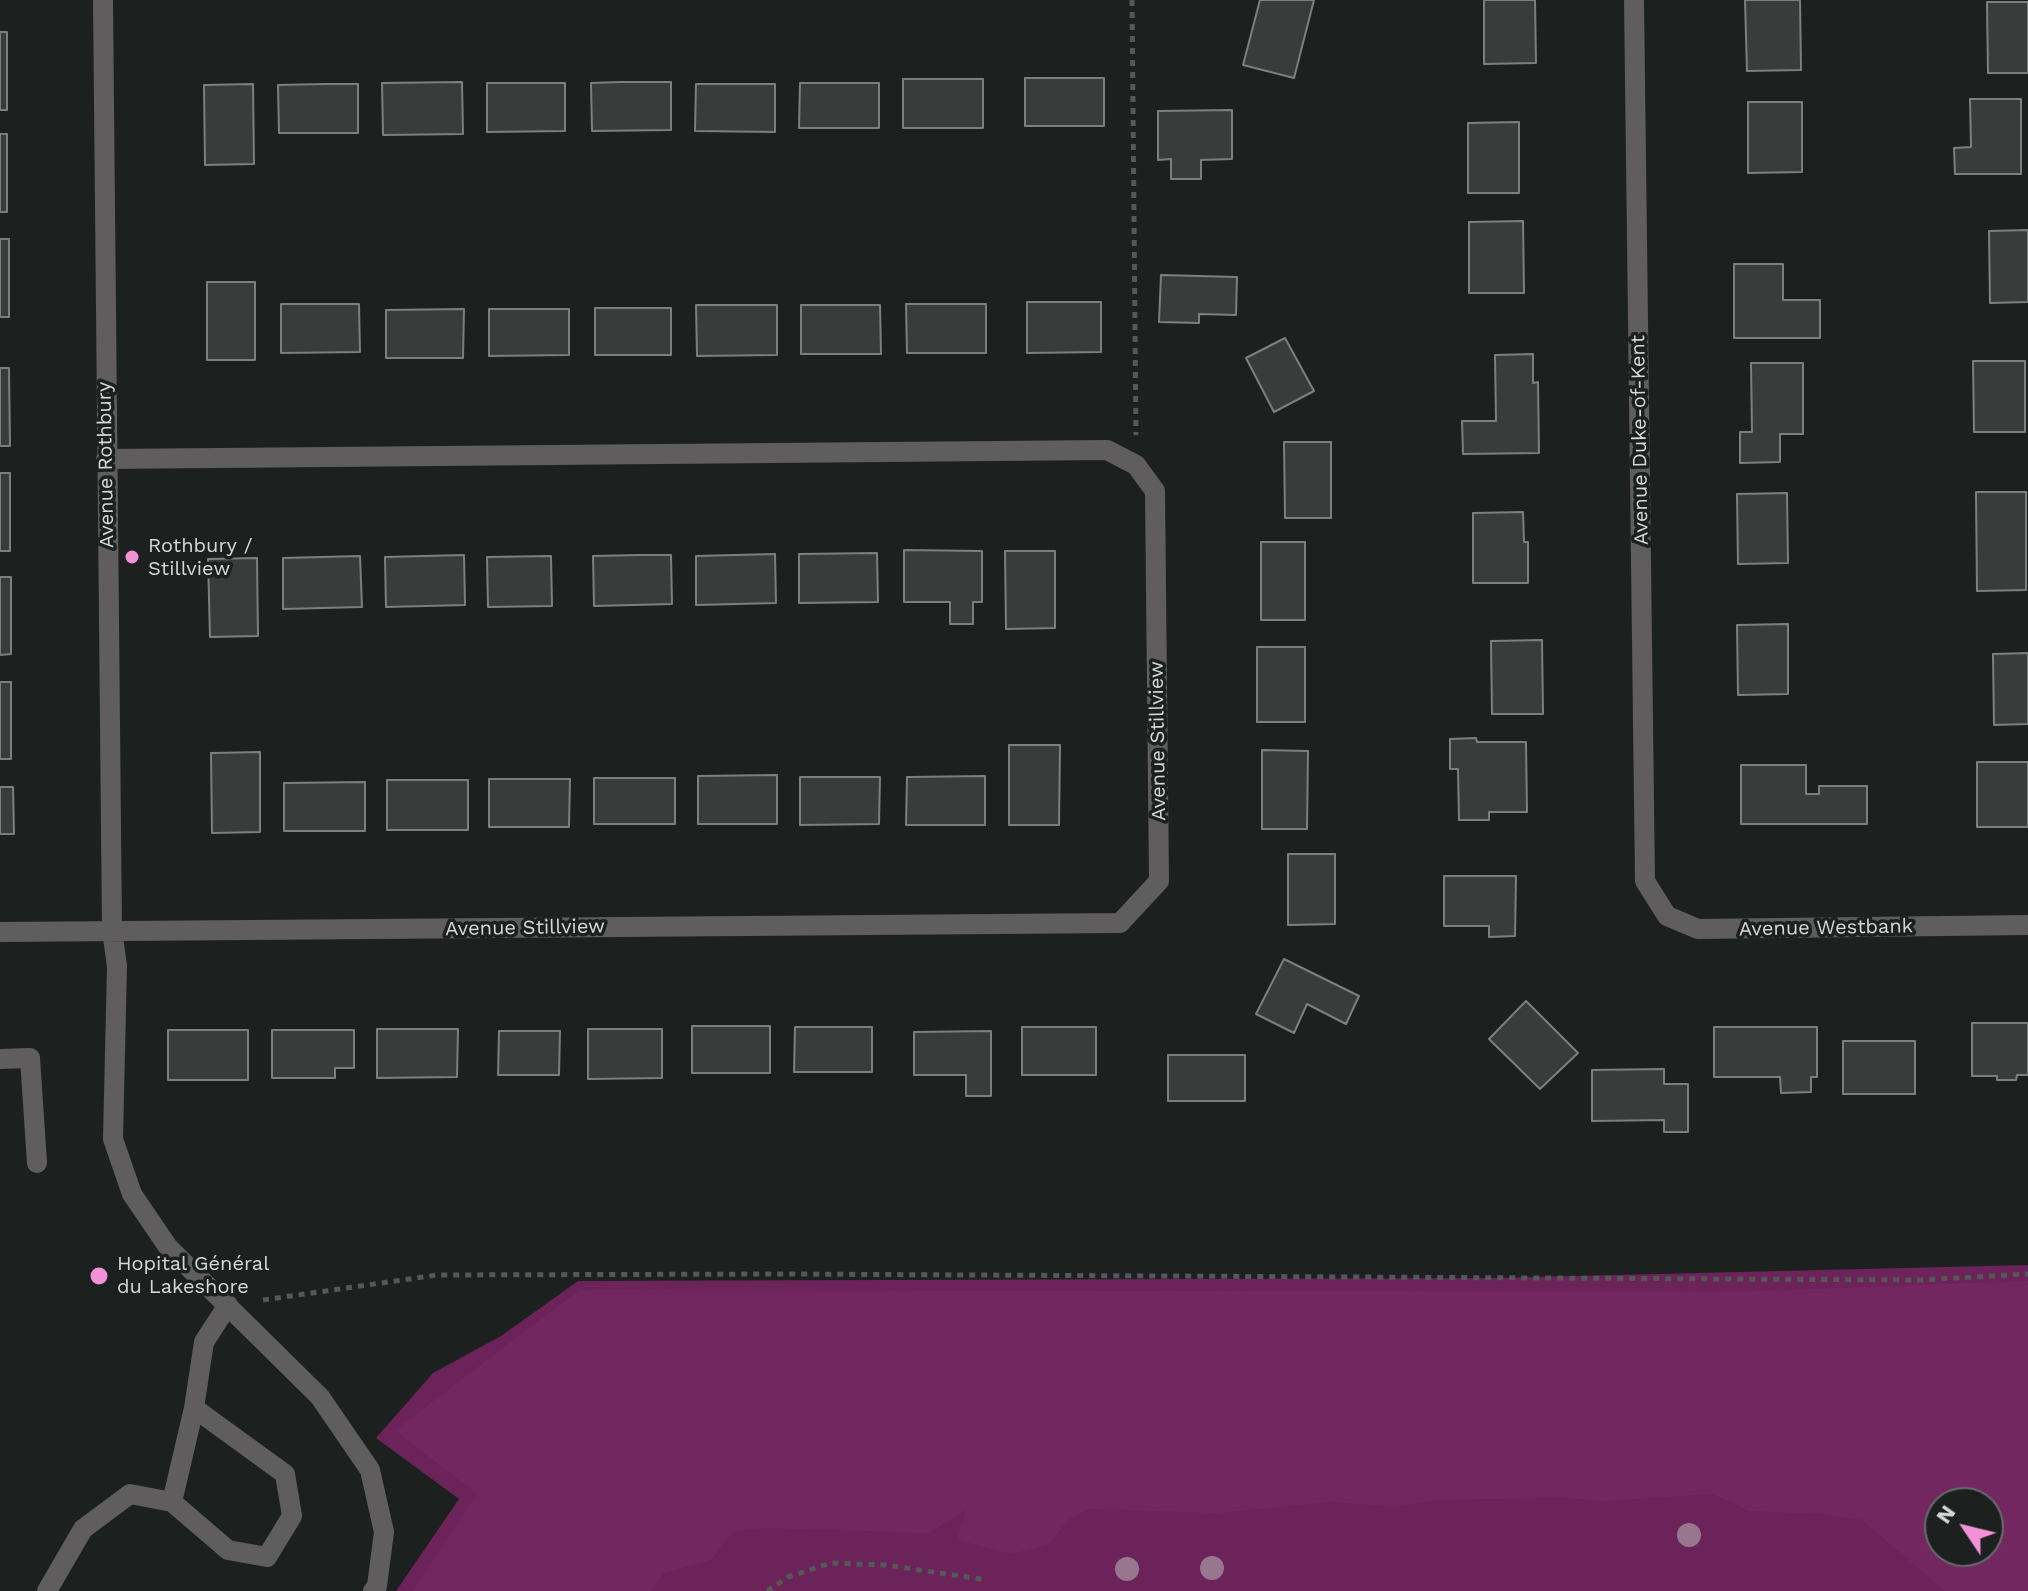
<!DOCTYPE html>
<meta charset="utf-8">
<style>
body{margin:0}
#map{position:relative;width:2028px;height:1591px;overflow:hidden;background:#1c2120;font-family:"Work Sans",sans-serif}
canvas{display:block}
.north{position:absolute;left:1924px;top:1487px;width:80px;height:80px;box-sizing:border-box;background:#1c2120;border:2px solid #666b6a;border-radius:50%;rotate:305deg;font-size:22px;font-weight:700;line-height:32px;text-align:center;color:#d6d9d8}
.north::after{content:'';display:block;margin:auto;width:28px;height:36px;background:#f391d6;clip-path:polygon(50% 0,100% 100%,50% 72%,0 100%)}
</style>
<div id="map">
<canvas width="2028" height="1591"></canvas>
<div class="north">N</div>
</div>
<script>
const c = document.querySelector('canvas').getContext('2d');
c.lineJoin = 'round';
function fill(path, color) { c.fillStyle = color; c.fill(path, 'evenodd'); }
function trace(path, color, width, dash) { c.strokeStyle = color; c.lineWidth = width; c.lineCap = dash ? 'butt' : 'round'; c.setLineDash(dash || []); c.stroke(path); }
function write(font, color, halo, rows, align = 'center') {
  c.font = font + ' "Work Sans",sans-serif'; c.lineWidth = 7; c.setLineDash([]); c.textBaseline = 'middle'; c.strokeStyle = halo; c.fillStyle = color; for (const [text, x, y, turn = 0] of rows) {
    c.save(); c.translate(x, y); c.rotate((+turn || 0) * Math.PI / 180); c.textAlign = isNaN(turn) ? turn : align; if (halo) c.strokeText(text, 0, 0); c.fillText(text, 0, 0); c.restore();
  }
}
const green = new Path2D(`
 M2028 1265V1591H396L459 1499 376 1438 433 1373 501 1336 578 1281 1492 1278ZM1940 1503H1988V1551H1940Z`);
const forest = new Path2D(`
 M2028 1281V1591H1945L1862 1520 1822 1514 1749 1511 1713 1494 1604 1501 1562 1498 1434 1500 1394 1507 1333 1502 1216 1513 1089 1509 1067 1521 1049 1545 1011 1554 957 1540 966 1510 929 1533 764 1528 733 1532 711 1560 664 1573 651 1591H413L477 1494 395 1430 580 1290 1734 1292ZM1940 1503H1988V1551H1940Z`);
const building = new Path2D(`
 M1260 0H1314L1294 78 1243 65Z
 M1484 0H1535L1536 63 1484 64Z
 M1745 0H1800L1801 70 1747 71Z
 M1987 2H2028V73H1988Z
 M0 32H7V110H0Z
 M1025 78H1104V126H1025Z
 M903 79H983V128H903Z
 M462 82 463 134 383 135 382 83Z
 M621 82H671V130L592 131 591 83Z
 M487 83H565V131L487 132Z
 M800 83H879V128H799Z
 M253 84 254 164 205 165 204 85Z
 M325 84H358V133H279L278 85Z
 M696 84H775V132L695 131Z
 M1970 99H2021V174H1955L1954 148 1971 147Z
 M1748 102H1802V172L1748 173Z
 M1232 110V159L1201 160V179H1171V159L1158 160V111Z
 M1519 122V193H1468V123Z
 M0 134H7V212H0Z
 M1523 221 1524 293H1469V222Z
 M2028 230V302L1990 303 1989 231Z
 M0 239H9V317H0Z
 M1734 264H1783V300H1820V338H1734Z
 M1161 275 1237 277 1236 315 1199 314V323L1159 322Z
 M207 282H255V360H207Z
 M1027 302H1101V352L1027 353Z
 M281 304H359L360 352 281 353Z
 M906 304H986V353H907Z
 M696 305H777V355L697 356Z
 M801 305H880L881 354H801Z
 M595 308H671V355H595Z
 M464 309 463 358H386V310Z
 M489 309H569V355L489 356Z
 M1285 338 1314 391 1274 412 1246 358Z
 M1533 354V383L1538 382 1539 453 1463 454 1462 421H1496L1495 355Z
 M1973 361H2025V432H1974Z
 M1751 363H1803V434H1780V462L1740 463V432H1752Z
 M0 368H9L10 446H0Z
 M1284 442H1331V518H1285Z
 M0 473H10V551H0Z
 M1976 492H2026V590L1977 591Z
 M1787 493 1788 563 1738 564 1737 494Z
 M1523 512 1524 542H1528V583H1473V513Z
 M1261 542H1305V620H1261Z
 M904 550 982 551V602H973V624H950V602H904Z
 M1005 551H1055V628L1006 629Z
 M877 553 878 602 799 603V554Z
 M775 554 776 603 696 605V556Z
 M464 555 465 605 386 607 385 557Z
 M640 555H671L672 604 594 606 593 556Z
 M360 556 362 607 283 609V558Z
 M551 556 552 606 488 607 487 557Z
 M257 558 258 636 210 637 208 559Z
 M0 577H11V654L0 655Z
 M1788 624V694L1738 695 1737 625Z
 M1542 640 1543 714H1492L1491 641Z
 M1257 647H1305V722H1257Z
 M2028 653V724L1994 725 1993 654Z
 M0 682H11V759H0Z
 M1476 738 1477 742H1526L1527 812H1489V820H1459L1458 769H1450V739Z
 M1009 745H1060L1059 825H1009Z
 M1262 750 1308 751 1307 829H1262Z
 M260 752V832L212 833 211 753Z
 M1977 762H2028V827H1977Z
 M1741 765H1806V794H1819V786H1867V824H1741Z
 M777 775V824H698V776Z
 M985 776V825H906L907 777Z
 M800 777H880L879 824 800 825Z
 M594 778H675V824H594Z
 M489 779H570L569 827H489Z
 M387 780H468V830H387Z
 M365 782V831H284V783Z
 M0 787H13L14 834H0Z
 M1288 854H1335V924L1288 925Z
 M1444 876H1516L1515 936 1489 937V926H1444Z
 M1284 959 1359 996 1346 1024 1307 1004 1294 1033 1256 1014Z
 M1526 1001 1578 1053 1540 1089 1489 1039Z
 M1972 1023H2028V1075H2017L2016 1080H1997V1076H1972Z
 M692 1026H770V1073H692Z
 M795 1027H872V1072H794Z
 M1022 1027H1096V1075H1022Z
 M1714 1027H1817V1077H1811V1092L1781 1093 1780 1077H1714Z
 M377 1029H458L457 1077 377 1078Z
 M588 1029H662V1078L588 1079Z
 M168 1030H248V1080H168Z
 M272 1030H354V1068H335V1078H272Z
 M499 1031H560L559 1075H498Z
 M991 1031V1096H966V1075H914V1032Z
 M1843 1041H1915V1094H1843Z
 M1168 1055H1245V1101H1168Z
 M1664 1069V1084H1688V1132H1664V1120L1592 1121V1070Z`);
const path = new Path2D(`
 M1132 0 1136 435
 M263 1300 437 1275 784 1274 1921 1280 2028 1274
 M767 1591 788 1577 831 1563 886 1565 987 1580`);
const minor = new Path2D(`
 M103 0 112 930 117 966 113 1139 132 1194 168 1247 320 1397 370 1470 384 1532 377 1586 373 1591
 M1634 0 1645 881 1667 916 1698 929 2028 925
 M0 932 1120 923 1159 881 1155 491 1136 465 1107 450 106 459
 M0 1059 30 1058 37 1163
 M194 1408 285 1474 292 1516 267 1557 228 1550 172 1502 194 1408 204 1342 228 1305
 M47 1591 83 1529 130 1494 172 1502`);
const trees = [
 [1689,1535],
 [1212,1568],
 [1127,1569]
];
const markers = [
 [132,557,8,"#f391d6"],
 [99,1276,10,"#f391d6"]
];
const streetNames = [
 ["Avenue Duke-of-Kent",1640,440,-91],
 ["Avenue Rothbury",106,465,-91],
 ["Avenue Stillview",1158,741,-91],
 ["Avenue Stillview",525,928,-1],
 ["Avenue Westbank",1826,928,-1]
];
const poiNames = [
 ["Rothbury /",148,546],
 ["Stillview",148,569],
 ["Hopital Général",117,1264],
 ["du Lakeshore",117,1287]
];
fill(green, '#6b2359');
fill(forest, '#732760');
fill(building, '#383d3b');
trace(building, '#7a807e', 2);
trace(path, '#545857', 5, [6, 6]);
trace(minor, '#5f5d5e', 20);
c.fillStyle = '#98768e';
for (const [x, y] of trees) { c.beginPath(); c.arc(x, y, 12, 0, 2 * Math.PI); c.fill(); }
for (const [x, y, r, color] of markers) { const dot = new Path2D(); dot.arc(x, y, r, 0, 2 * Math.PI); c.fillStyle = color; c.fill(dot); trace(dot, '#1c2120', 3); }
write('20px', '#d6d9d8', '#1c2120', streetNames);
write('20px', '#d6d9d8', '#1c2120', poiNames, 'left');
</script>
